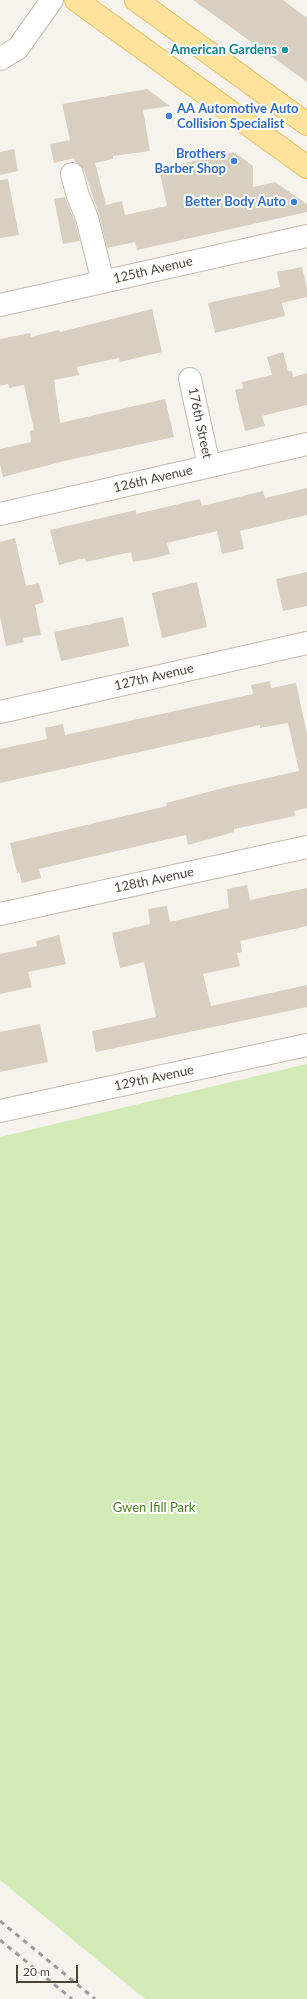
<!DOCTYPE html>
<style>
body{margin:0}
#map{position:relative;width:307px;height:1999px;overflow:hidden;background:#f6f3ec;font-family:Lato,sans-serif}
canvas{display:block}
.scale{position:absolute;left:16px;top:1965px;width:62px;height:18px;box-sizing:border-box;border:2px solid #4b4439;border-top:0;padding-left:5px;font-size:12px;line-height:14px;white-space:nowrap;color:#4b4439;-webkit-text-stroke:3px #fff;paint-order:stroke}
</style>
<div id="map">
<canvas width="307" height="1999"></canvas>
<div class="scale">20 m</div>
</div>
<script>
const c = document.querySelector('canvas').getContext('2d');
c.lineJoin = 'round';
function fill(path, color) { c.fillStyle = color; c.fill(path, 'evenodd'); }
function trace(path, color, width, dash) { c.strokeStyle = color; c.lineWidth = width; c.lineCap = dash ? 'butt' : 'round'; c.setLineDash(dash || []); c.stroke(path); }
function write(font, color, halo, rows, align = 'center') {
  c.font = font + ' Lato,sans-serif'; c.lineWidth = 4; c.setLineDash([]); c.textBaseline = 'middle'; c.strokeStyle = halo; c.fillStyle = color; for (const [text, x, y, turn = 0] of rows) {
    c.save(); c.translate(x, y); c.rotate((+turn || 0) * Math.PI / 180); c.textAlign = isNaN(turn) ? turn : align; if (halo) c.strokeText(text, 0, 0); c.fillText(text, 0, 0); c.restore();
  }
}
const green = new Path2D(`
 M307 1064V1999H145L0 1880V1137Z`);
const building = new Path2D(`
 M193 0H283L307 18V82Z
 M147 89 170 106 143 110 150 151 113 156V159L95 163 106 205 122 201 125 215 167 206 159 169 234 152 253 166V187L275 182 307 204V212L137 250 135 242 107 248 99 215 84 170 80 165 75 162 74 158 54 163 50 144 70 140 62 104Z
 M14 149 18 171 0 175V152Z
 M8 179 19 235 0 238V180Z
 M65 197 75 222 80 241 63 244 54 199Z
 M302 267 307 288V297L282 303 285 316 215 333 208 303 280 287 277 272Z
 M152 309 162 352 120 362 119 358 77 367 79 375 54 380 60 423 165 399 174 437 64 461 3 477 0 464V449L31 442 30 431 34 430 24 385 9 388 8 384 0 386V339L30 333 31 337 59 330 60 332Z
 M283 352 288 371H292L293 377 307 373V405L262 416 265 426 245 431 235 390 243 388 242 382 272 375 267 357Z
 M307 488V515L240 531 244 549 222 554 217 531 167 543 170 554 150 559 133 562 131 552 86 562 85 558 59 565 50 530 136 510V514L200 499 202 506 263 491 265 498Z
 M15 538 26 586 39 583 44 602 35 605 41 635 23 638 24 642 6 646 0 617V542Z
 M307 572V606L283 611 276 579Z
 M197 582 207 627 162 638 152 593Z
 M123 617 129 646 61 661 54 632Z
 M270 681 271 688 296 683 307 734V808L294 811 295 816 234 829V832L188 845 186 835 39 869 41 878 22 883 19 872 17 873 10 843 167 806 166 803 227 787 299 771 288 723 260 728V725L0 783V749L47 739 45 728 63 724 65 735 253 694 251 685Z
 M247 885 250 900 307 888V926L240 941 242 952 237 953 240 966 203 974 211 1006 307 985V1007L96 1052 92 1031 156 1017 144 962 120 968 112 933 150 924 148 909 167 906 170 922 229 908 227 889Z
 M59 935 66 964 28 972 32 987 0 994V954L37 946 36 941Z
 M40 1024 48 1062 0 1072V1032Z`);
const minor = new Path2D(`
 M0 59 18 48 52 0
 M72 174 78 196 87 218 103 282
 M0 305 307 236
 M190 379 209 466
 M0 514 307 444
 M0 712 307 643
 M0 914 307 847
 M0 1111 307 1045`);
const major = new Path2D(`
 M76 0 307 167
 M136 0 307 124`);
const rail = new Path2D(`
 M0 1921 95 1999
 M0 1940 72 1999`);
const markers = [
 [285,50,4,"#0f9aa8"],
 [169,116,4,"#3f7fe0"],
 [234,161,4,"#3f7fe0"],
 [294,202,4,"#3f7fe0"]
];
const cultureNames = [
 ["American Gardens",277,50]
];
const shopNames = [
 ["AA Automotive Auto",177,109,"left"],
 ["Collision Specialist",177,124,"left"],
 ["Brothers",226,154],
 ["Barber Shop",226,169],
 ["Better Body Auto",286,202]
];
const streetNames = [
 ["125th Avenue",153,270,-13],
 ["176th Street",200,423,78],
 ["126th Avenue",153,479,-13],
 ["127th Avenue",154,677,-13],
 ["128th Avenue",154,880,-12],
 ["129th Avenue",154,1078,-12]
];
const parkNames = [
 ["Gwen Ifill Park",154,1508]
];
fill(green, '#d2eab5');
fill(building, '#d8cfc1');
trace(minor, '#c2bbae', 24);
trace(major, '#e6c16a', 24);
trace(minor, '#fff', 22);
trace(major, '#ffe39c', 22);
trace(rail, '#9a9a9a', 3, [5, 5]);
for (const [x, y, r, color] of markers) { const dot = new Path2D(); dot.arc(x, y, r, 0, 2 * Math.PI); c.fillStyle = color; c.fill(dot); trace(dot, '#fff', 1.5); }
write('bold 13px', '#0d838f', '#fff', cultureNames, 'right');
write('bold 13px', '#366cbe', '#fff', shopNames, 'right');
write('13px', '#4b4439', '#fff', streetNames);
write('13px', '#4a7f2a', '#fff', parkNames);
</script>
